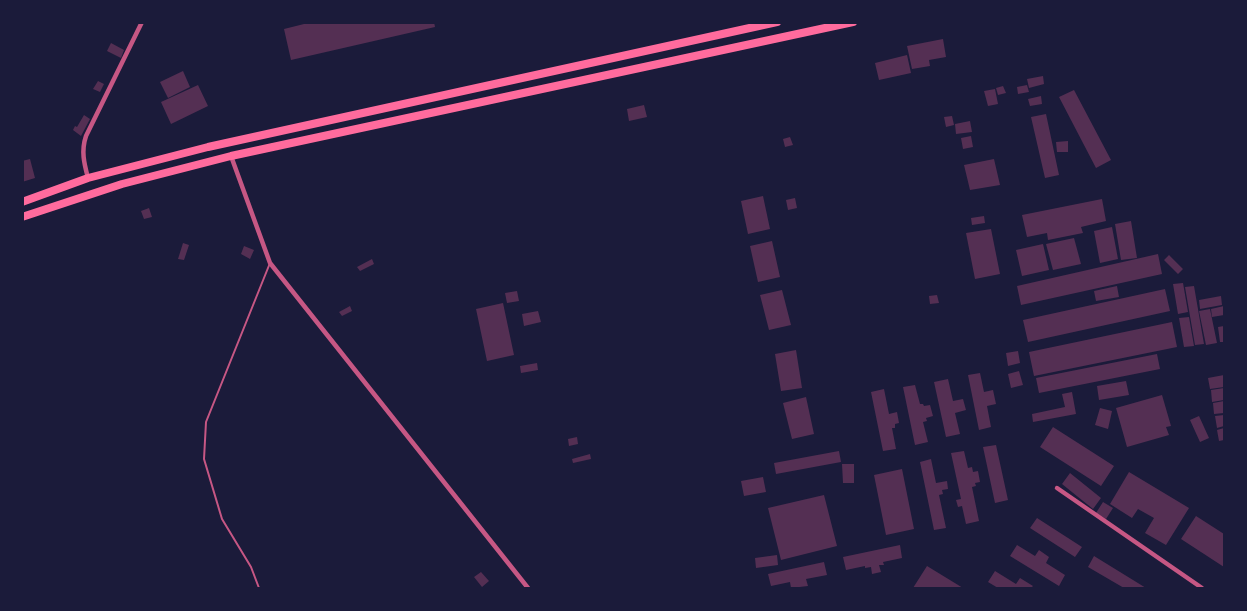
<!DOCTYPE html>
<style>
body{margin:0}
#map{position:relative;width:1247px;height:611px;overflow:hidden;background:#1b1b3a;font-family:Literata,serif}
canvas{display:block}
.frame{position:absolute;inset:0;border:24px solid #1b1b3a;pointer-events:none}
</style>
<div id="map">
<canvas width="1247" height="611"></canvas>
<div class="frame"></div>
</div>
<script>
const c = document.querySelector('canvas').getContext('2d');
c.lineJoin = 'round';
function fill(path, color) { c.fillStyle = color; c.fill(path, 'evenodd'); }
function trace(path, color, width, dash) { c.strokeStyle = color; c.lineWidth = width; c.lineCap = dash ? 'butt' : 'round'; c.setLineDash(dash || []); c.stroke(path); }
const building = new Path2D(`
 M312 22H434L435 27 291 60 284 29Z
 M943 39 946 57 929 60 930 66 912 69 907 46Z
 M111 43 124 50 121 58 107 51Z
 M907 55 911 73 879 80 875 63Z
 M183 71 190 87 168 98 160 82Z
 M1043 76 1044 84 1029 88 1027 79Z
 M98 81 104 84 100 92 93 89Z
 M198 85 208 106 171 124 161 102Z
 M1027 85 1029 92 1018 94 1017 87Z
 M1003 86 1006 93 998 95 996 88Z
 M995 89 998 104 988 106 984 91Z
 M1074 90 1111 160 1096 168 1059 97Z
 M1041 96 1042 104 1030 106 1028 99Z
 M644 105 647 117 629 121 627 109Z
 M1046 114 1059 175 1045 178 1031 117Z
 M84 115 90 119 81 136 73 130 75 126 77 127Z
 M952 116 954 125 946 127 944 117Z
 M970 121 972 132 956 134 955 124Z
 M971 136 973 147 963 149 961 138Z
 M790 137 793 145 785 147 783 139Z
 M1068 141V152H1057L1056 142Z
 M30 159 35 178 22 182V161Z
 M994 159 1000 185 970 190 964 165Z
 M763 196 770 229 748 234 741 201Z
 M795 198 797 208 788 210 786 200Z
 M1102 199 1106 221 1081 227 1083 233 1048 240 1047 233 1027 237 1022 215Z
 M149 208 152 217 144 219 141 211Z
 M984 216 985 223 972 225 971 218Z
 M1131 221 1137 258 1121 260 1115 224Z
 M1112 227 1118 259 1100 263 1094 231Z
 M991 229 1000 274 975 279 966 233Z
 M1074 238 1081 264 1053 270 1046 244Z
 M772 241 780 277 758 282 750 246Z
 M183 243 189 245 184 260 178 259Z
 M1043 244 1049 270 1022 276 1016 250Z
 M244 246 254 250 250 259 241 254Z
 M1158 254 1162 274 1021 305 1017 286Z
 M1169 255 1183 269 1178 274 1164 260Z
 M372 259 374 264 360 271 357 267Z
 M1183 283 1188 312 1178 314 1173 284Z
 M1117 286 1119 297 1096 301 1094 291Z
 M1194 286 1204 344 1195 345 1185 287Z
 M1165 289 1170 311 1028 342 1023 320Z
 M782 290 791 325 769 330 760 295Z
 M517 291 519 301 507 303 505 293Z
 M937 295 939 303 930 304 929 296Z
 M1221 296 1222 305 1200 309 1199 300Z
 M503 303 514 355 487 361 476 309Z
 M350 306 352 311 342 316 339 312Z
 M1224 306V315L1212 317 1211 309Z
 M1210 309 1217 343 1206 345 1199 311Z
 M538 311 541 322 524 326 522 314Z
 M1189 317 1194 346 1184 347 1179 318Z
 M1172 322 1177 347 1034 376 1029 352Z
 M1224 326V342H1220L1218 327Z
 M796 350 802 388 781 391 775 354Z
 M1018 351 1020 363 1008 366 1006 353Z
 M1157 354 1160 369 1039 393 1036 378Z
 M537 363 538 370 521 373 520 366Z
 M1019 371 1023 385 1011 388 1008 374Z
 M980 373 984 392 993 390 996 404 987 406 991 427 979 430 968 375Z
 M1224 375V387L1210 389 1208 378Z
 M948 379 953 401 963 399 966 410 955 413 960 434 946 437 934 382Z
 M1126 381 1129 395 1099 400 1097 386Z
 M915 385 920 404H923L924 406 930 405 933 416 926 418 927 421 923 422 928 442 915 445 903 387Z
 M1224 388V400L1212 402 1211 390Z
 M884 389 889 414 897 412 899 423 895 424V428H892L896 449 883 451 871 392Z
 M1072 392 1076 414 1033 422 1032 414 1065 407 1062 394Z
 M1162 395 1171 426 1166 427 1169 435 1127 447 1116 408Z
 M806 397 814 434 792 439 783 403Z
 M1224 401V413L1214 414 1213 403Z
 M1100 408 1112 411 1108 429 1095 425Z
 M1224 415V426L1217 428 1215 416Z
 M1199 416 1209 438 1200 442 1190 420Z
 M1053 427 1114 466 1101 486 1040 447Z
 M1224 428V440L1219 441 1217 430Z
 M577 437 578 444 569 446 568 439Z
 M996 445 1008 500 995 503 983 447Z
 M839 451 841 462 776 474 774 463Z
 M964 451 968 468 972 467 973 472 978 471 980 482 975 483 976 486 972 487 979 521 966 524 962 506 958 507 956 500 961 499 951 453Z
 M590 454 591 459 573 463 572 459Z
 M931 459 936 483 947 481 948 489 942 490 943 494 939 495 946 528 934 530 920 462Z
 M842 464H854V483H843Z
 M902 469 914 529 886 535 874 475Z
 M1129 472 1189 508 1166 545 1145 533 1154 518 1138 509 1132 518 1110 504Z
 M1070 473 1101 498 1093 509 1062 484Z
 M763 477 766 492 744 496 741 481Z
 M824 495 837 546 781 560 768 508Z
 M1103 502 1113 508 1106 519 1096 513Z
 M1196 516 1224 534V567L1181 539Z
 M1037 518 1082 547 1075 557 1030 528Z
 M900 545 902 558 883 562 884 565H879L881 572 872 574 871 567 865 568V566L846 570 843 557Z
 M1017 545 1035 556 1039 550 1049 557 1046 563 1065 575 1059 586 1010 556Z
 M777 555 778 565 756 568 755 558Z
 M1094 556 1146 588H1124L1088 567Z
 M824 562 827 575 806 579 808 586 791 588 790 582 771 586 768 574Z
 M927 566 963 588H913Z
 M995 571 1016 584 1020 578 1033 586 1031 588H998L988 582Z
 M481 572 489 581 482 587 474 577Z`);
const service = new Path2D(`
 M259 588 251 567 222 519 204 459 206 422 270 263`);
const minor = new Path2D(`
 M231 156 270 263 528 588
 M88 178C84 163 81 151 86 136L142 22
 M1057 488 1202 588`);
const trunk = new Path2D(`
 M22 202 88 178 208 147 777 22
 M22 217 122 184 231 156 853 22`);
fill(building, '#542f53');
trace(service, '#c65784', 2);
trace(minor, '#c65784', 4.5);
trace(trunk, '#ff6b9d', 8);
</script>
